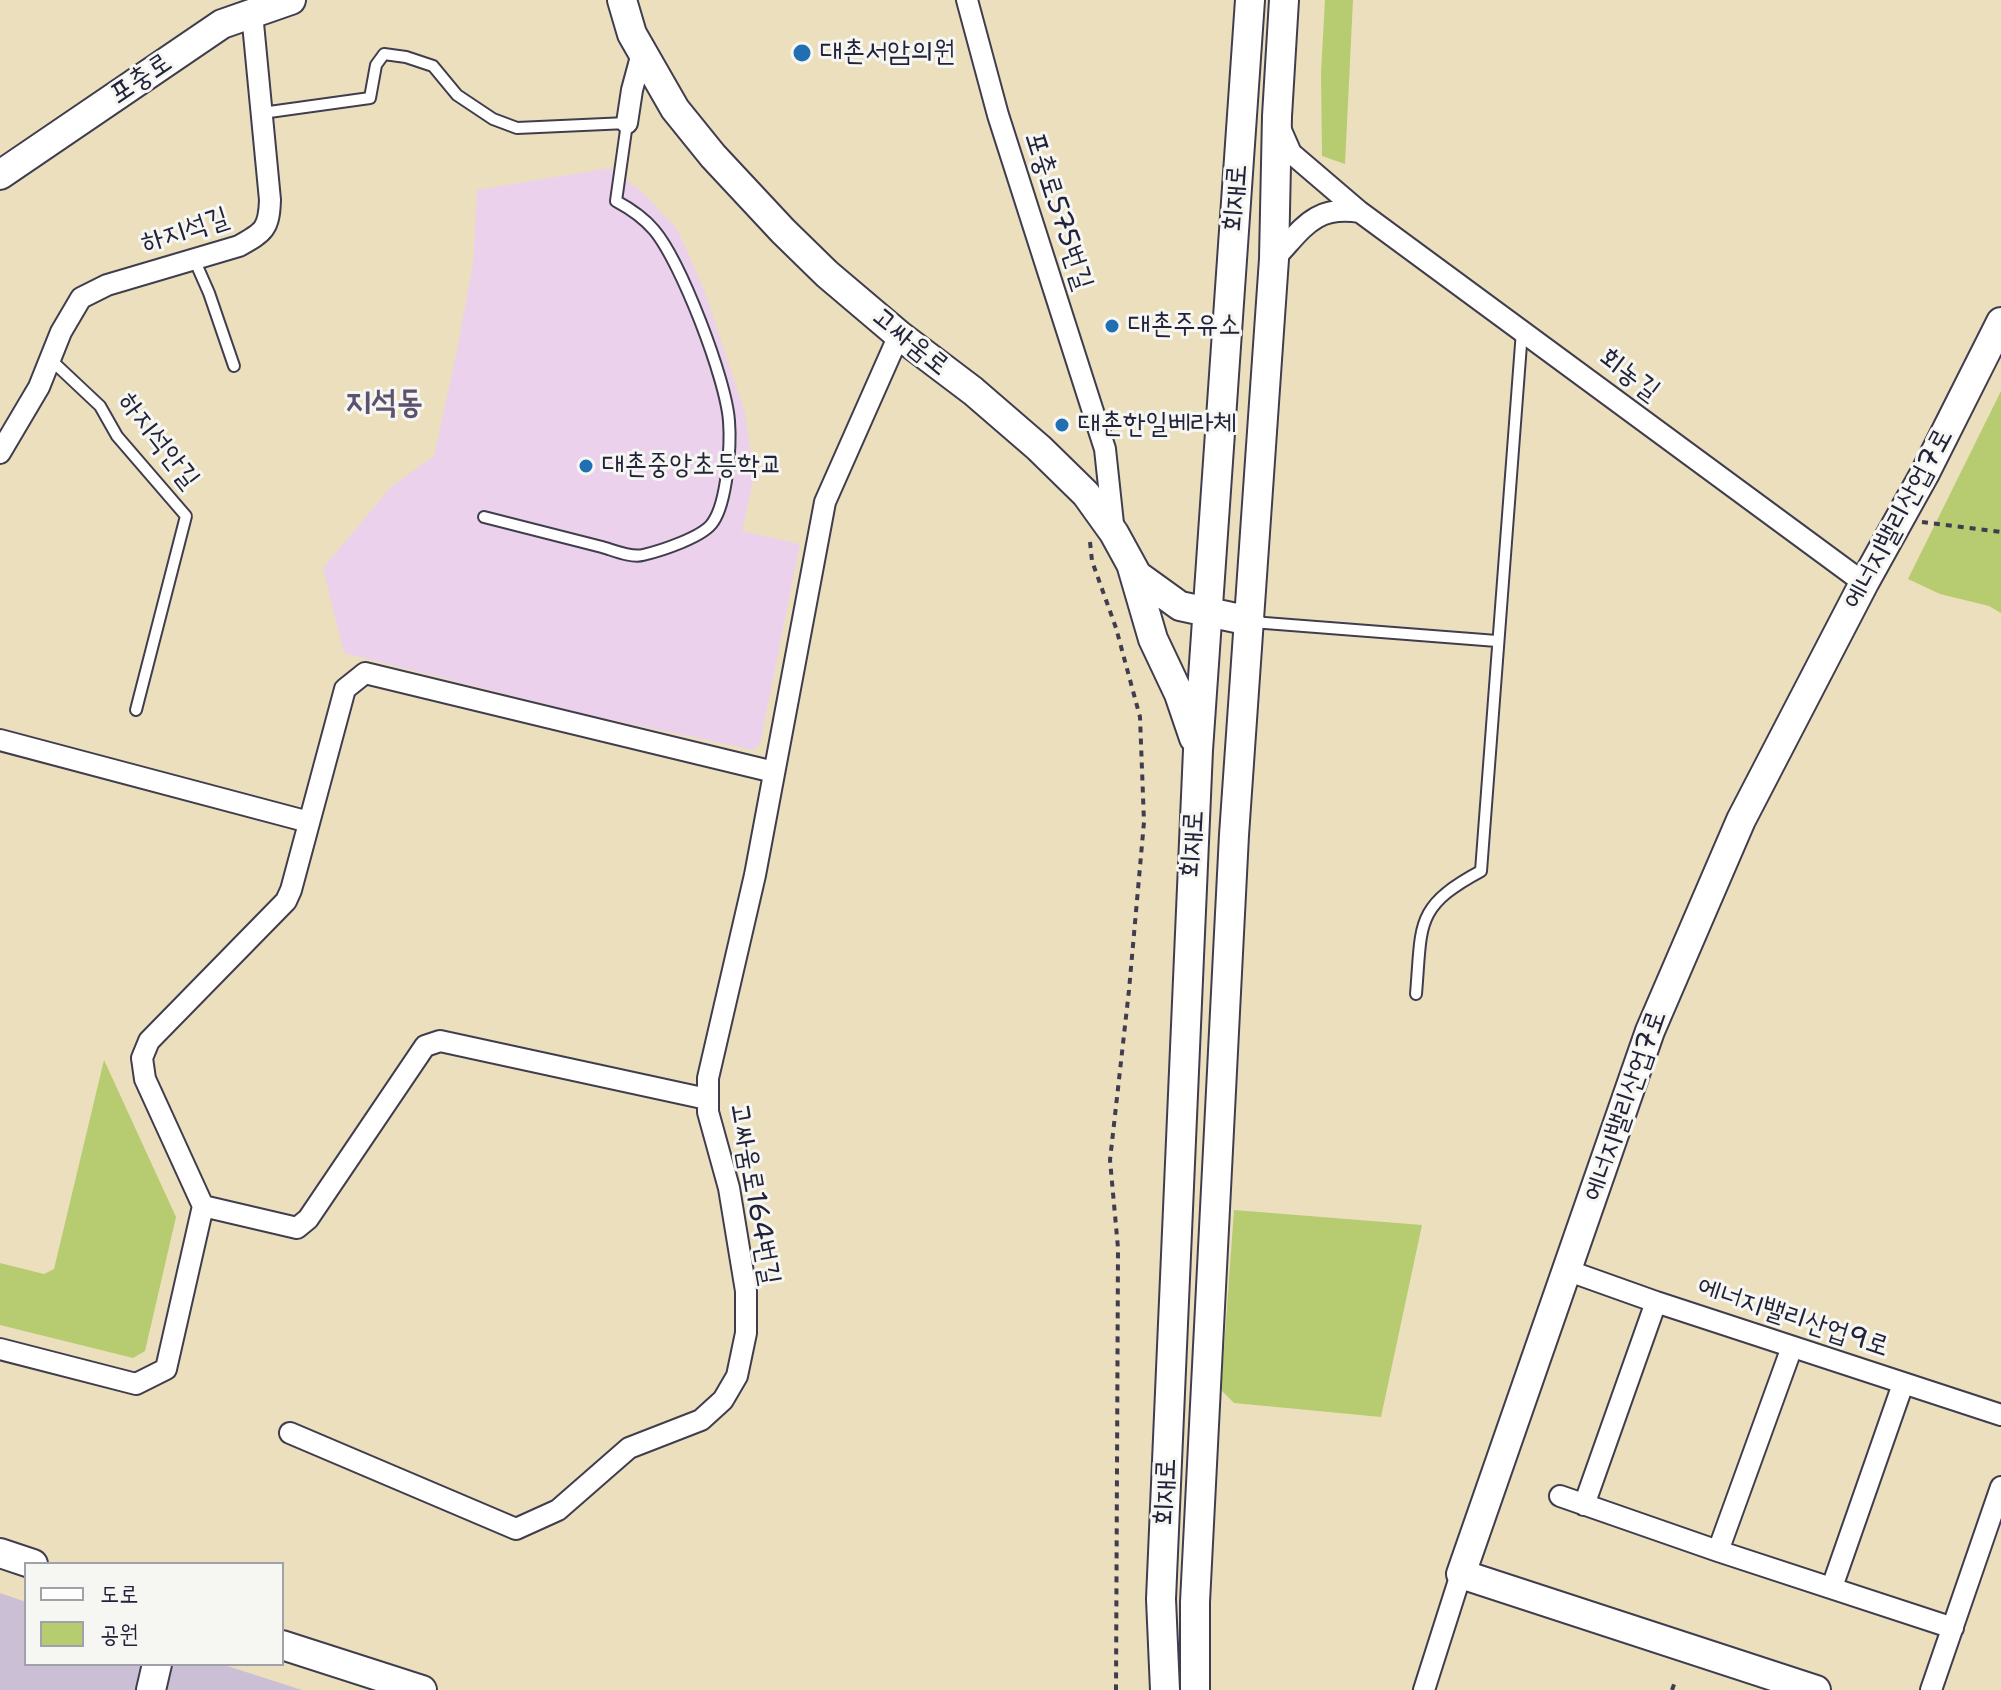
<!DOCTYPE html>
<meta charset="utf-8">
<style>
body{margin:0}
#map{position:relative;width:2001px;height:1690px;overflow:hidden;background:#ecdfbd;font-family:"Shantell Sans","Poor Story",sans-serif}
canvas{display:block}
.legend{position:absolute;left:24px;top:1562px;width:260px;height:104px;box-sizing:border-box;background:#f6f6f2;border:2px solid #a1a1a9;margin:0;padding:10px 14px;list-style:none;font-size:24px;color:#22223b}
.legend li{display:flex;align-items:center;gap:16px;height:40px}
.legend b{width:40px;border:2px solid #a1a1a9}
</style>
<div id="map">
<canvas width="2001" height="1690"></canvas>
<ul class="legend">
<li><b style="height:10px;background:#fff"></b>도로</li>
<li><b style="height:22px;background:#b7cc70"></b>공원</li>
</ul>
</div>
<script>
const c = document.querySelector('canvas').getContext('2d');
c.lineJoin = 'round';
function fill(path, color) { c.fillStyle = color; c.fill(path, 'evenodd'); }
function trace(path, color, width, dash) { c.strokeStyle = color; c.lineWidth = width; c.lineCap = dash ? 'butt' : 'round'; c.setLineDash(dash || []); c.stroke(path); }
function write(font, color, halo, rows, align = 'center') {
  c.font = font + ' "Shantell Sans","Poor Story",sans-serif'; c.lineWidth = 6; c.setLineDash([]); c.textBaseline = 'middle'; c.strokeStyle = halo; c.fillStyle = color; for (const [text, x, y, turn = 0] of rows) {
    c.save(); c.translate(x, y); c.rotate((+turn || 0) * Math.PI / 180); c.textAlign = isNaN(turn) ? turn : align; if (halo) c.strokeText(text, 0, 0); c.fillText(text, 0, 0); c.restore();
  }
}
const built = new Path2D(`
 M610 168 641 191 677 229 703 287 745 413 754 476 742 531 800 544 760 744 753 750 581 713 344 653 323 568 391 487 434 456 456 355 473 264 477 190Z`);
const industrial = new Path2D(`
 M0 1593 26 1602V1664H221L302 1690H0Z`);
const green = new Path2D(`
 M1325 0H1353L1345 164 1322 156 1321 72Z
 M2001 391V613L1989 606 1940 594 1908 579Z
 M104 1060 176 1217 145 1351 133 1358 0 1325V1263L44 1274 54 1269Z
 M1234 1210 1422 1225 1381 1417 1234 1403 1221 1390Z`);
const path = new Path2D(`
 M1922 522 2001 532
 M1090 542 1092 561 1116 628 1140 717 1144 822 1129 990 1110 1160 1118 1248 1116 1690
 M1672 1690 1676 1679`);
const lane = new Path2D(`
 M262 113 370 98 376 65 384 54 406 57 433 66 457 95 493 119 517 128 627 123 616 201C631 209 643 217 654 230 681 262 726 379 729 421 731 446 727 502 713 522 704 537 660 551 643 555 631 558 613 550 602 547 562 537 523 527 484 517
 M194 259 209 293 234 366
 M50 359 100 406 117 436 186 516 136 710
 M1252 622 1497 641
 M1416 994C1422 924 1414 907 1481 871L1522 331`);
const street = new Path2D(`
 M967 0 998 115 1105 449 1114 533
 M627 123 632 90 642 53
 M1360 212 1864 583
 M1274 259C1303 229 1313 205 1360 212L1291 153 1280 128
 M0 453 39 387 61 332 81 298 107 285 239 246C264 232 269 229 270 200L252 13
 M0 740 309 822
 M707 1099 440 1041 425 1046 308 1219 297 1228 203 1206 145 1079 142 1058 149 1041 286 901 291 890 345 689 365 673 774 772
 M1569 1271 1656 1302 2001 1415
 M0 1349 136 1384 166 1369 203 1206
 M290 1433 516 1529 558 1510 629 1448 701 1420 723 1400 737 1376 746 1333V1291L729 1188 708 1112V1078L755 875 825 502 899 335
 M1560 1496 1718 1551 1953 1628
 M1584 1505 1656 1302
 M1718 1551 1792 1347
 M1832 1587 1903 1384
 M1424 1690 1461 1574
 M1931 1690 2001 1487`);
const secondary = new Path2D(`
 M622 0 632 34 675 109 713 156 783 231 827 274 899 335 973 391 1039 448 1086 494 1114 533 1137 575 1180 606 1250 621
 M0 175 222 24 291 0
 M1132 567 1153 639 1179 694 1194 738
 M0 1553 33 1564
 M282 1645 422 1690
 M151 1690 157 1664
 M1165 1690 1161 1599 1198 750 1250 0
 M1195 1690V1602L1234 835 1274 259 1277 116 1284 0
 M1816 1690 1461 1574 1650 1031 1741 820 1864 583 1925 473 2001 322`);
const markers = [
 [802,53,10,"#1f6fb2"],
 [1112,326,8,"#1f6fb2"],
 [1062,425,8,"#1f6fb2"],
 [586,466,8,"#1f6fb2"]
];
const poiNames = [
 ["대촌서암의원",820,53],
 ["대촌주유소",1128,326],
 ["대촌한일베라체",1078,425],
 ["대촌중앙초등학교",602,466]
];
const streetNames = [
 ["포충로",141,79,-34],
 ["회재로",1236,198,-86],
 ["포충로575번길",1058,211,72],
 ["하지석길",185,231,-18],
 ["고싸움로",910,342,39],
 ["회농길",1629,375,37],
 ["하지석안길",158,441,52],
 ["에너지밸리산업7로",1899,519,-62],
 ["회재로",1193,844,-87],
 ["에너지밸리산업7로",1626,1106,-71],
 ["고싸움로164번길",754,1194,80],
 ["에너지밸리산업9로",1793,1318,18],
 ["회재로",1166,1492,-88]
];
const quarterNames = [
 ["지석동",384,404]
];
fill(built, '#ebd1ec');
fill(industrial, '#cbbfd6');
fill(green, '#b7cc70');
trace(lane, '#403e4e', 14);
trace(street, '#403e4e', 24);
trace(secondary, '#403e4e', 32);
trace(path, '#403e4e', 4, [6, 6]);
trace(lane, '#fff', 10);
trace(street, '#fff', 20);
trace(secondary, '#fff', 28);
for (const [x, y, r, color] of markers) { const dot = new Path2D(); dot.arc(x, y, r, 0, 2 * Math.PI); c.fillStyle = color; c.fill(dot); trace(dot, '#f6f6f2', 3); }
write('28px', '#22223b', '#f6f6f2', poiNames, 'left');
write('28px', '#22223b', '#f6f6f2', streetNames);
write('bold 32px', '#5d526e', '#f6f6f2', quarterNames);
</script>
